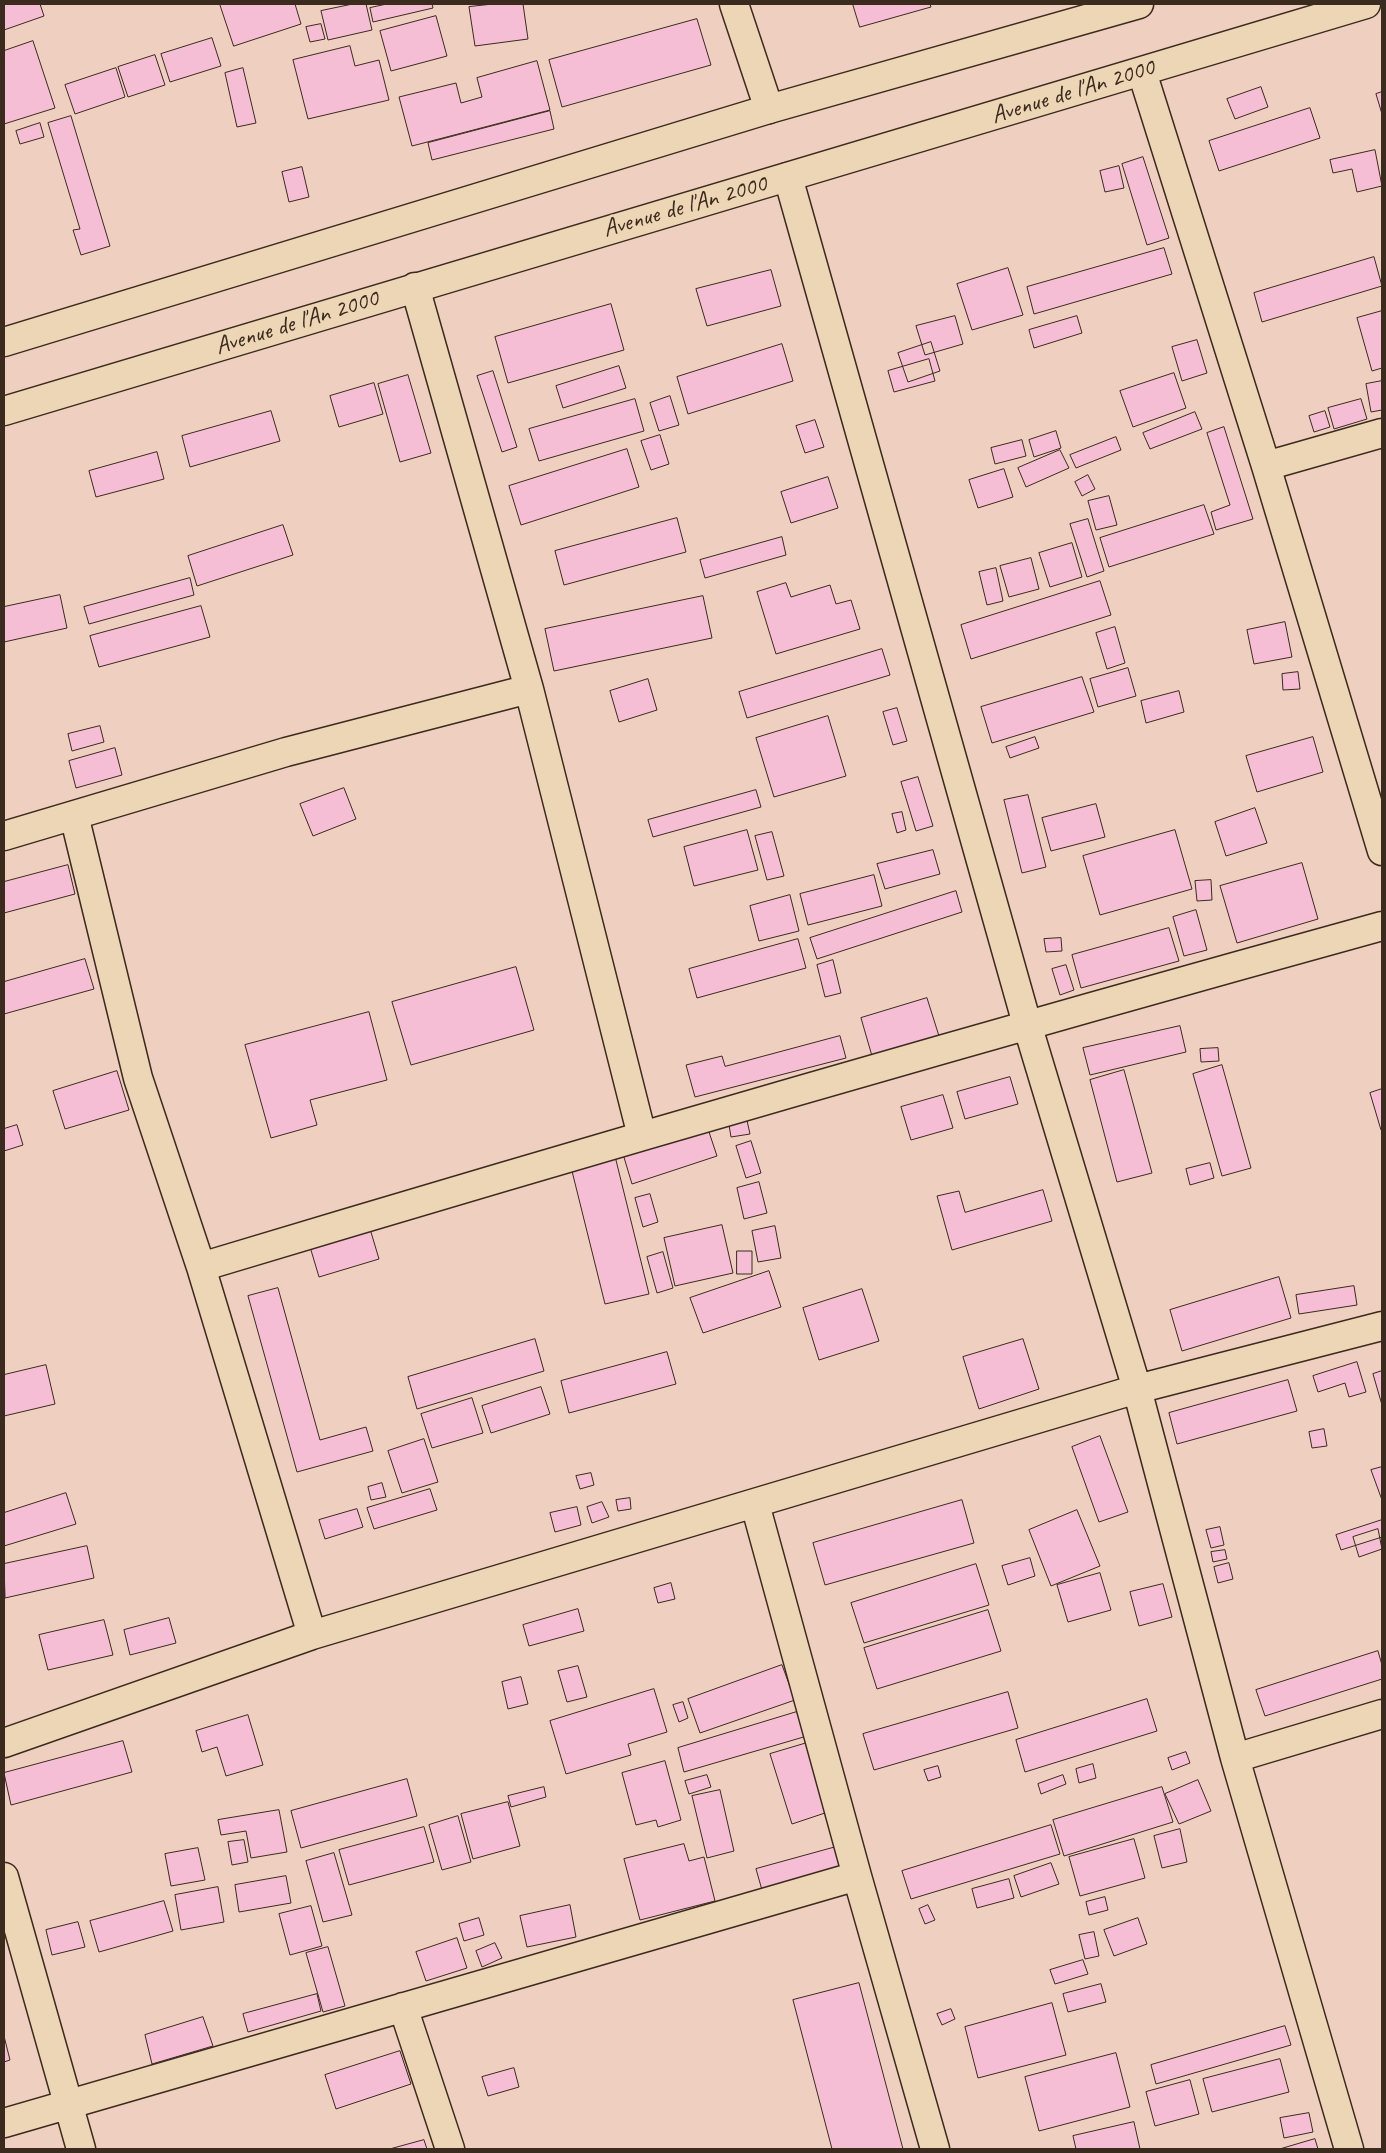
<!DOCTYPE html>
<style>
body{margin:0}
#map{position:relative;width:1386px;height:2153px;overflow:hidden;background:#efcfbf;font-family:Caveat,sans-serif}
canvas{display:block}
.frame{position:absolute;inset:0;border:5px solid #3b2a1e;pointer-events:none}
</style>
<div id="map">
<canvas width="1386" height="2153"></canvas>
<div class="frame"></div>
</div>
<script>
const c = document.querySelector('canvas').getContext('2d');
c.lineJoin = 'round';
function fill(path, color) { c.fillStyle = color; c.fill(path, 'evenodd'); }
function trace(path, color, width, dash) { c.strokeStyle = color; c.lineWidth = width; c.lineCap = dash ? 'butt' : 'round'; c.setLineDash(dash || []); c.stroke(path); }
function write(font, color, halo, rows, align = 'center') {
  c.font = font + ' Caveat,sans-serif'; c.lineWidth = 5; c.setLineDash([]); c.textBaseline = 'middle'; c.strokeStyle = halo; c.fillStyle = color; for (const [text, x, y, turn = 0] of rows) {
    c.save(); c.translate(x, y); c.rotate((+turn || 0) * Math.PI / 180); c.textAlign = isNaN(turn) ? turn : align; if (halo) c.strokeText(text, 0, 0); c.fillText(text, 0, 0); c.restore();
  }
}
const building = new Path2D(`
 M4 4H40L44 16 4 30Z
 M220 4H295L301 24 234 46Z
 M353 4H366L372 30 328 40 321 11Z
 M387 4H432L433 8 373 22 370 8Z
 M493 4H523L528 39 475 46 469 7Z
 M853 4H930L931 7 860 27Z
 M436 16 447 56 391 71 380 31Z
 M697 19 711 65 562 107 549 60Z
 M321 24 325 39 310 42 306 27Z
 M212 38 221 66 170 82 161 54Z
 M33 41 55 108 4 124V51Z
 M350 46 355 66 379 60 389 100 308 119 293 60Z
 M155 55 165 85 128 97 118 67Z
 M537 61 550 110 412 146 399 97 456 83 461 103 482 97 477 78Z
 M116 68 125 97 75 114 65 85Z
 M243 68 256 123 237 127 225 73Z
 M1261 87 1268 107 1235 119 1227 99Z
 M1382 92V114L1376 94Z
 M1310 108 1320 138 1219 171 1209 141Z
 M550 111 554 129 432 160 428 143Z
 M71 116 110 246 81 255 73 230 80 229 48 123Z
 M40 123 44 137 20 144 16 131Z
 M1375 150 1382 186 1357 192 1352 169 1333 173 1330 160Z
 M1143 157 1169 238 1147 245 1122 164Z
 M1119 166 1124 188 1105 192 1100 171Z
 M302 167 309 197 289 202 282 172Z
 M1164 248 1172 274 1034 314 1027 287Z
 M1374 257 1382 286 1262 322 1254 293Z
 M1008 268 1023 315 972 330 957 284Z
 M771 270 781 306 707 326 696 289Z
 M611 304 624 350 508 383 495 337Z
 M1382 311V368L1372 371 1357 318Z
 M955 316 963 344 925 355 916 326Z
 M1077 316 1082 333 1034 348 1029 330Z
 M1197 340 1207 373 1182 381 1172 347Z
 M931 342 940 371 908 382 898 353Z
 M782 344 793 381 688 414 677 377Z
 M929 359 935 381 894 392 888 371Z
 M619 366 626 388 563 408 556 386Z
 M493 371 517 447 502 452 477 376Z
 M1174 373 1186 408 1133 427 1120 391Z
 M408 375 431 453 400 462 378 384Z
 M1382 381V410L1371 412 1366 384Z
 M374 383 383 414 339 427 330 396Z
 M670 396 679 425 659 431 650 403Z
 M635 399 644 431 539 461 529 429Z
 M1361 399 1367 419 1334 429 1328 408Z
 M271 411 280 441 190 467 182 436Z
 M1325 411 1330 427 1314 432 1309 416Z
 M1195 412 1202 429 1150 449 1143 433Z
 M815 420 824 447 805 453 796 426Z
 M1224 427 1253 519 1216 530 1211 512 1230 505 1207 433Z
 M1056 431 1061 448 1034 457 1029 440Z
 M660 435 669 464 651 470 641 441Z
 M1116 437 1121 450 1076 468 1070 455Z
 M1022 440 1026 456 995 464 991 448Z
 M627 449 639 487 521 525 509 486Z
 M1060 450 1069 468 1026 487 1018 468Z
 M157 452 164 479 96 497 89 471Z
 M1004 469 1013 497 978 508 969 480Z
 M1088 475 1095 489 1082 496 1075 482Z
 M828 477 838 508 791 523 781 492Z
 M1109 496 1117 525 1096 530 1088 501Z
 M1204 505 1214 534 1109 567 1100 538Z
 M677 518 686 552 564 585 555 551Z
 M1088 519 1104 571 1087 577 1070 524Z
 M283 525 293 555 197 586 188 556Z
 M782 537 786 555 705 578 700 560Z
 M1072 543 1082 577 1050 587 1039 553Z
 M1031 558 1039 589 1009 597 1000 566Z
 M996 568 1003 601 987 605 979 572Z
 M190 578 194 595 89 624 84 607Z
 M1100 581 1111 615 971 659 961 625Z
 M786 583 791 597 830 585 836 604 851 600 860 629 776 654 757 592Z
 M60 595 67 628 4 642V607Z
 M703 596 712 638 554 671 545 629Z
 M201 606 210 637 99 667 90 636Z
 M1285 622 1292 657 1254 664 1247 630Z
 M1115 627 1125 663 1107 669 1096 633Z
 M882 649 890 675 747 718 739 692Z
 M1128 668 1136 696 1098 707 1090 679Z
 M1298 672 1300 689 1283 690 1282 674Z
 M1082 677 1094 712 992 743 981 707Z
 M648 679 657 710 619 722 610 691Z
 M1179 691 1184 712 1146 723 1141 701Z
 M897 708 907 741 893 745 883 712Z
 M828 716 846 776 774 797 756 738Z
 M100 726 104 742 72 751 68 734Z
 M1035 737 1039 748 1010 758 1006 747Z
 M1313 737 1323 772 1257 792 1246 756Z
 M115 748 122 775 76 788 69 761Z
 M918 777 933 826 916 831 901 782Z
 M344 788 356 819 313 836 300 804Z
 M756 790 761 807 653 837 648 820Z
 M1028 795 1046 867 1022 873 1004 800Z
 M1096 804 1105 837 1051 851 1042 818Z
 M1255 808 1267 843 1226 856 1215 822Z
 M902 812 906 830 897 833 892 814Z
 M747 830 758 870 694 886 684 847Z
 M1175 830 1192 889 1100 915 1083 856Z
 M772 832 784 876 767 880 755 836Z
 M933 850 940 874 885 889 877 864Z
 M1302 863 1318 919 1237 943 1220 886Z
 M68 865 75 894 4 913V882Z
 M874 875 882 906 808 925 800 894Z
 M1211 880 1212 900 1197 901 1195 881Z
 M956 891 962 912 817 959 810 938Z
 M790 895 799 931 759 941 750 906Z
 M1196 910 1207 950 1184 956 1173 917Z
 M1169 928 1179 961 1081 988 1072 955Z
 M1061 938 1062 951 1046 952 1044 939Z
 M798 939 806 968 697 998 689 969Z
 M85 959 94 989 4 1014V982Z
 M833 960 841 993 825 997 817 965Z
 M1066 965 1074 990 1060 995 1052 969Z
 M516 967 534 1030 411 1065 392 1002Z
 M927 998 939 1036 872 1056 861 1018Z
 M369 1012 387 1080 310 1100 317 1125 271 1138 245 1045Z
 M1180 1026 1186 1052 1090 1075 1083 1048Z
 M840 1036 846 1058 695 1097 686 1065 722 1056 725 1066Z
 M1218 1048 1219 1061 1201 1062 1200 1049Z
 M1222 1065 1251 1168 1222 1176 1193 1074Z
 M1124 1070 1152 1173 1117 1182 1090 1080Z
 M117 1071 129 1110 65 1129 53 1091Z
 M1010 1077 1018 1104 965 1119 957 1092Z
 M1382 1089V1130H1381L1370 1093Z
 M943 1095 953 1128 911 1140 901 1107Z
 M746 1116 750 1134 731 1137 728 1119Z
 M17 1125 23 1145 4 1151V1129Z
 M707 1126 717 1156 632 1184 623 1154Z
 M751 1141 761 1173 746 1178 736 1146Z
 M614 1152 649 1294 605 1304 570 1163Z
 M1210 1163 1214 1178 1190 1185 1186 1169Z
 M759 1182 767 1213 744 1219 737 1188Z
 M1043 1190 1052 1221 952 1250 937 1196 959 1191 965 1212Z
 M650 1194 658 1222 643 1227 635 1198Z
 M368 1222 379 1259 319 1277 308 1240Z
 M722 1225 733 1273 675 1286 664 1238Z
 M775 1226 781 1258 758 1262 752 1231Z
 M737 1251H752V1274H737Z
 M663 1252 673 1288 657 1293 647 1257Z
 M769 1271 781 1307 703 1333 690 1298Z
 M1279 1277 1291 1318 1182 1351 1170 1310Z
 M1354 1286 1357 1305 1299 1314 1296 1295Z
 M278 1288 320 1440 366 1427 373 1451 297 1472 248 1296Z
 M862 1289 879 1341 819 1360 803 1308Z
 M535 1339 544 1371 417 1409 408 1377Z
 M1023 1339 1039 1389 979 1409 963 1357Z
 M667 1352 676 1384 569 1413 561 1381Z
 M1357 1362 1366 1392 1349 1397 1345 1383 1318 1392 1313 1376Z
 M46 1365 55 1404 4 1416V1375Z
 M1382 1371V1405L1373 1374Z
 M1288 1380 1297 1411 1177 1444 1169 1413Z
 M541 1387 550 1414 491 1433 482 1406Z
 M472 1398 483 1433 432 1448 421 1414Z
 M1324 1429 1327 1446 1312 1448 1309 1432Z
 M1100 1436 1128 1512 1099 1522 1072 1447Z
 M424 1439 438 1482 402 1493 388 1451Z
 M1382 1467V1500L1371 1470Z
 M591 1473 594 1485 580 1489 576 1476Z
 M382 1483 386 1497 371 1500 368 1487Z
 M430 1489 437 1510 374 1529 367 1508Z
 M66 1493 76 1524 4 1546V1513Z
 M630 1498 631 1509 618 1511 616 1500Z
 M962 1500 974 1543 825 1585 813 1543Z
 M602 1502 609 1517 592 1523 587 1507Z
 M577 1507 581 1525 555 1532 550 1513Z
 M357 1509 363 1527 325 1539 319 1520Z
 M1077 1510 1100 1566 1051 1586 1029 1530Z
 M1382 1520V1537L1341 1550 1336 1535Z
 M1220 1527 1224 1545 1211 1548 1206 1530Z
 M1378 1529 1382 1549 1359 1557 1353 1537Z
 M87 1546 94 1578 5 1598 4 1564Z
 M1225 1550 1227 1559 1213 1562 1211 1552Z
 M1030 1558 1035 1576 1008 1585 1002 1566Z
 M1229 1563 1233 1579 1218 1583 1214 1567Z
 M976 1564 989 1605 864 1643 851 1603Z
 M1100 1573 1111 1610 1068 1622 1057 1585Z
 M671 1583 675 1599 658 1603 654 1588Z
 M1163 1584 1172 1617 1139 1626 1130 1592Z
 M578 1609 584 1631 529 1646 523 1625Z
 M988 1610 1001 1651 877 1689 864 1648Z
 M169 1618 176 1643 130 1655 124 1630Z
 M104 1620 113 1655 48 1670 39 1635Z
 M1378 1651 1382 1665V1679L1265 1716 1256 1690Z
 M782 1665 795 1700 700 1733 688 1699Z
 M578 1666 587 1697 567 1702 558 1671Z
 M521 1677 528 1704 508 1709 502 1682Z
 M654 1689 667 1732 628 1744 631 1755 566 1774 550 1721Z
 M1008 1692 1018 1728 874 1770 863 1734Z
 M1147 1699 1157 1731 1025 1772 1016 1740Z
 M683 1702 688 1718 679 1722 673 1705Z
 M800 1711 807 1736 684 1772 678 1748Z
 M248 1715 263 1765 226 1776 217 1747 202 1752 196 1731Z
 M123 1741 132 1772 11 1805 4 1773Z
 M807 1743 828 1812 792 1824 770 1754Z
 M1186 1752 1190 1763 1172 1770 1168 1758Z
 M665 1761 681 1820 658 1827 656 1820 636 1825 622 1773Z
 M1093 1764 1096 1778 1079 1783 1076 1769Z
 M938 1766 941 1777 928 1781 924 1770Z
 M707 1775 711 1787 689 1794 685 1781Z
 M1063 1775 1066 1784 1041 1794 1038 1784Z
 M407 1779 417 1816 301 1848 291 1811Z
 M1198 1780 1211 1811 1179 1824 1165 1794Z
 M544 1787 546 1797 511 1807 508 1796Z
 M1162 1787 1173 1822 1064 1856 1053 1820Z
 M720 1790 734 1851 707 1858 692 1796Z
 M508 1802 520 1846 473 1859 461 1814Z
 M279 1810 287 1852 251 1858 246 1831 221 1835 218 1820Z
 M458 1816 471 1862 442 1870 429 1825Z
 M1051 1825 1060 1854 911 1899 902 1871Z
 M424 1827 434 1862 349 1885 339 1850Z
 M1180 1829 1187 1862 1162 1868 1154 1836Z
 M1134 1839 1145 1878 1080 1896 1069 1857Z
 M244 1840 248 1862 232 1865 228 1842Z
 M684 1844 689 1861 704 1857 715 1901 640 1920 624 1859Z
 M836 1847 842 1868 762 1890 756 1869Z
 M198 1848 205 1880 171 1886 165 1854Z
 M334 1853 352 1915 323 1922 306 1861Z
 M1051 1863 1059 1884 1021 1897 1014 1876Z
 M286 1876 291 1903 239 1912 235 1885Z
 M1009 1879 1014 1898 977 1908 972 1889Z
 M218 1887 224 1922 181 1930 175 1895Z
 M1105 1897 1108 1910 1089 1915 1086 1902Z
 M164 1901 173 1931 99 1952 90 1921Z
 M570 1905 576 1937 527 1947 520 1916Z
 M928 1905 935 1920 925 1924 919 1909Z
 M311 1906 322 1946 290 1955 279 1914Z
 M479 1918 484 1935 464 1941 459 1924Z
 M1138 1918 1147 1944 1114 1956 1104 1930Z
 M78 1922 85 1947 52 1955 46 1930Z
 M1094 1932 1099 1956 1085 1959 1079 1935Z
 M457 1938 467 1968 426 1981 416 1952Z
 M495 1943 502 1958 482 1967 476 1951Z
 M328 1947 345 2006 323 2012 306 1953Z
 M1083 1960 1088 1974 1055 1984 1050 1970Z
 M859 1983 903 2149H832L793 2000Z
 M1101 1984 1106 2002 1068 2012 1063 1994Z
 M317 1994 321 2011 248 2032 243 2014Z
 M1052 2003 1066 2055 978 2078 965 2027Z
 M951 2009 955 2019 942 2025 937 2014Z
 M203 2017 213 2046 152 2064 145 2035Z
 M1285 2026 1291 2045 1156 2084 1151 2065Z
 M4 2036 10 2060 4 2062Z
 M400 2051 411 2084 336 2109 325 2075Z
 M1116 2053 1130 2107 1039 2131 1025 2077Z
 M1280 2059 1289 2092 1212 2112 1203 2079Z
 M514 2068 519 2087 488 2096 482 2077Z
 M1190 2080 1199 2114 1155 2126 1146 2092Z
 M1309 2113 1313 2132 1284 2138 1280 2118Z
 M1134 2122 1140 2149H1076L1073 2136Z
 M1315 2139 1318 2149H1280Z
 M424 2140 427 2149H390Z`);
const minor = new Path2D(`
 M734 4 769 109
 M1142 72 1266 466 1382 851
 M788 177 1027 1024 1137 1389 1235 1758 1349 2149
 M415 287 529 689 642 1136
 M1266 466 1382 433
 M74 815 138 1078 201 1267 312 1635
 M4 836 286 752 529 689
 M201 1267C593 1149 987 1035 1382 926
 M755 1504 857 1876 935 2149
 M4 1743 312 1635 1137 1389 1382 1326
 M1235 1758 1382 1714
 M4 1877 81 2149
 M403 2007 450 2149
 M4 2123 857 1876`);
const primary = new Path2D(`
 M4 342 769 109 1139 4
 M4 411 1366 4`);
const streetNames = [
 ["Avenue de l'An 2000",1073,92,-17],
 ["Avenue de l'An 2000",685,207,-16],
 ["Avenue de l'An 2000",297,323,-17]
];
fill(building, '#f5bed5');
trace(building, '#3b2a1e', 1);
trace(minor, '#3b2a1e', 31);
trace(primary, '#3b2a1e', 31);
trace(minor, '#edd6b5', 28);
trace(primary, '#edd6b5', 28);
write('25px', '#3b2a1e', '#edd6b5', streetNames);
</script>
